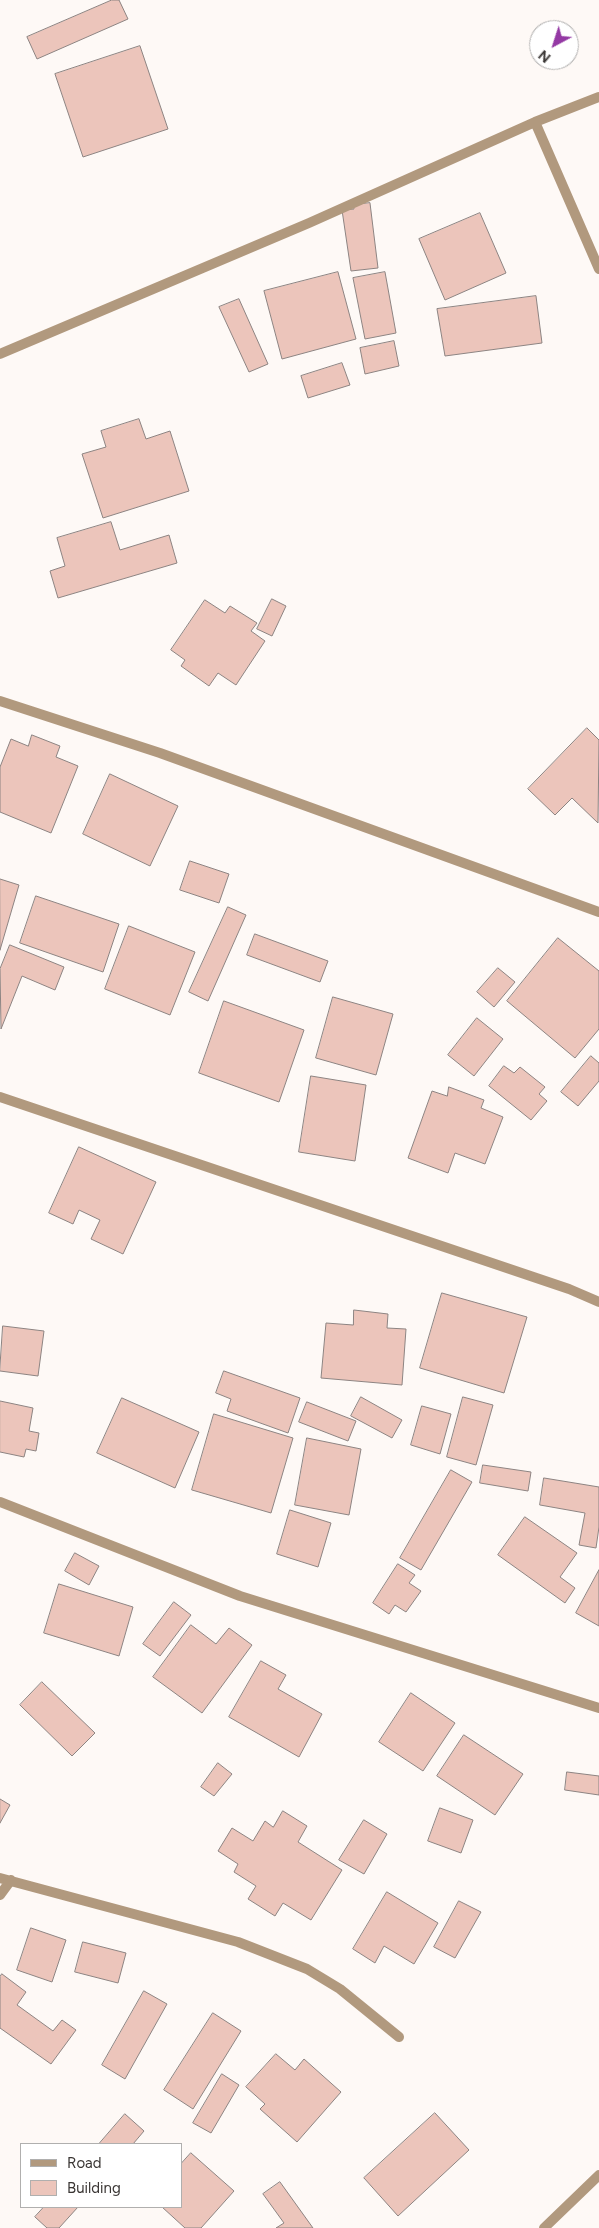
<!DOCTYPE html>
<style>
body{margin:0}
#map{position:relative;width:599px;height:2228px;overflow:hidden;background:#fef9f6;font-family:Figtree,sans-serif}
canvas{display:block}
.legend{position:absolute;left:20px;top:2143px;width:162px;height:65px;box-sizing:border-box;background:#fff;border:1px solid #b0afae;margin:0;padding:6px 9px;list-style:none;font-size:15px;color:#3a3634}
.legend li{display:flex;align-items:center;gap:10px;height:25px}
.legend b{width:25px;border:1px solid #b0afae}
.north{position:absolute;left:529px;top:20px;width:50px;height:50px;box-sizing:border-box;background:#fff;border:1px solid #b0afae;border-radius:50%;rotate:220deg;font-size:14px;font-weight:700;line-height:20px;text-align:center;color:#3a3634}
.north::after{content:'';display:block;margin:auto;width:18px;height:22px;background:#9439a4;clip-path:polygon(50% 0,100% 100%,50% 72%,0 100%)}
</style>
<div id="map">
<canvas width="599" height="2228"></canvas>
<ul class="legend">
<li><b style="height:6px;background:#b1997e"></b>Road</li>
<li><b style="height:14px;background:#ecc5bb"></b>Building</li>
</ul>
<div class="north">N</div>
</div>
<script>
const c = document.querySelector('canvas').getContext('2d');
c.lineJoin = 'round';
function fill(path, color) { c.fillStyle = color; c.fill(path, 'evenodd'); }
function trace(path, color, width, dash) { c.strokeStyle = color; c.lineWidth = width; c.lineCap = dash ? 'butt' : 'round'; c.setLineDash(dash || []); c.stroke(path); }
const building = new Path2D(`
 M112 0H119L128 19 37 59 27 37Z
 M140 46 168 129 83 157 55 74Z
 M370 203 378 268 351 271 342 210 354 209 353 205Z
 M480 213 506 273 445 300 419 239Z
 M338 272 356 339 282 359 264 291Z
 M385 272 396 333 365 339 353 278Z
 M536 296 542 343 445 356 437 309Z
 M239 299 268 364 249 372 219 307Z
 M394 341 399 366 365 374 360 348Z
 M342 363 350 385 308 398 301 376Z
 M139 419 146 439 170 431 189 491 103 518 82 454 106 447 101 431Z
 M111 522 120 550 169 535 177 563 58 598 50 571 65 566 57 538Z
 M272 599 286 606 272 636 257 629Z
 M205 600 225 613 230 606 257 623 251 631 265 641 236 685 218 673 209 686 181 666 185 660 171 650Z
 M587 728 599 740 598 823 572 798 555 815 528 789Z
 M32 735 60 746 56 757 78 766 51 833 0 812V767L11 739 28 746Z
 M110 774 178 806 150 866 83 834Z
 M190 861 229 874 219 903 180 890Z
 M0 879 19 885 0 950Z
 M36 896 119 924 103 972 20 943Z
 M228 907 246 915 208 1001 189 992Z
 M129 926 195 952 170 1015 105 989Z
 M255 934 328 961 320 982 247 955Z
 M558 938 599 971V1029L575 1058 507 1001Z
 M10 945 64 967 55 990 22 976 1 1029 0 969Z
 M498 968 515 982 494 1007 477 992Z
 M333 997 393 1014 376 1075 316 1058Z
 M224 1001 304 1030 279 1102 199 1073Z
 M477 1018 503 1039 474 1076 448 1055Z
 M591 1056 599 1063V1081L578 1106 561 1092Z
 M504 1066 514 1073 520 1067 545 1087 539 1094 547 1101 531 1120 489 1086Z
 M311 1076 366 1085 355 1161 299 1152Z
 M449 1087 484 1100 481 1108 503 1117 485 1164 455 1153 448 1173 408 1158 432 1091 447 1096Z
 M79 1147 156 1182 123 1254 91 1239 100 1220 79 1210 73 1224 49 1213Z
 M442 1293 527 1317 504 1393 420 1368Z
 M354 1310 388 1314 387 1328 406 1329 402 1385 321 1378 326 1323 353 1325Z
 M3 1326 44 1331 38 1376 0 1371Z
 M224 1371 300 1398 288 1433 227 1411 231 1399 216 1393Z
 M361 1397 402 1420 392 1438 351 1416Z
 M463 1397 493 1405 476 1465 447 1457Z
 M122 1398 199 1432 175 1488 97 1453Z
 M0 1401 33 1408 29 1431 39 1433 36 1451 26 1449 24 1457 0 1452Z
 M307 1402 356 1421 348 1441 299 1422Z
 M422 1406 451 1414 440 1454 411 1445Z
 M214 1414 293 1438 271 1513 192 1490Z
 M307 1438 361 1449 349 1515 295 1505Z
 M483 1465 531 1472 528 1491 480 1483Z
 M451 1470 472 1482 421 1570 400 1558Z
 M544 1478 599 1487V1527L596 1548 579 1545 585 1513 540 1505Z
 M290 1510 331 1523 318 1567 277 1554Z
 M525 1517 577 1553 560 1577 575 1588 565 1603 498 1555Z
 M75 1553 99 1566 89 1585 65 1571Z
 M398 1564 415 1575 409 1583 421 1591 406 1612 395 1605 389 1614 373 1603Z
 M599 1570V1626L576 1613Z
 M59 1584 133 1607 119 1656 44 1633Z
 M174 1602 191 1615 160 1656 143 1644Z
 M191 1625 216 1644 229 1628 252 1645 202 1713 153 1677Z
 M261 1661 286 1675 278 1689 322 1714 299 1757 229 1717Z
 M42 1682 95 1733 72 1756 20 1705Z
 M411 1693 455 1723 423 1771 379 1742Z
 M464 1735 523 1774 495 1815 437 1776Z
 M218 1763 232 1774 214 1796 201 1787Z
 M567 1772 599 1776V1795L565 1790Z
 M0 1799 10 1805 0 1823Z
 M440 1808 473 1820 461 1853 428 1841Z
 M283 1811 307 1826 298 1842 342 1870 311 1920 283 1903 275 1916 248 1899 256 1886 234 1872 238 1864 218 1851 232 1828 253 1841 265 1821 273 1827Z
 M364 1820 387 1834 364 1874 339 1860Z
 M387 1892 438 1923 414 1964 384 1946 375 1963 353 1949Z
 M459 1901 481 1912 455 1958 434 1947Z
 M31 1928 66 1940 52 1982 17 1970Z
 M83 1942 126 1953 118 1983 75 1972Z
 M2 1974 26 1992 17 2005 53 2031 62 2020 76 2030 51 2064 0 2028V1977Z
 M144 1991 167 2004 125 2079 102 2065Z
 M213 2013 241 2031 193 2109 164 2090Z
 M276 2054 295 2070 304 2059 341 2092 297 2142 260 2109 265 2104 246 2087Z
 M222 2074 239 2085 211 2133 193 2123Z
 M435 2113 469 2150 398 2216 364 2178Z
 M125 2114 144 2131 133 2144H99Z
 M191 2153 234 2191 201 2228H185L162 2207H181V2164Z
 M280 2182 313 2228H276L284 2223 263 2194Z
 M44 2207H78L59 2228H47L35 2217Z`);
const street = new Path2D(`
 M535 122 599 269
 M0 354 309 223 535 122 599 97
 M0 701 160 753 599 912
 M0 1097 569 1289 599 1302
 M0 1502 240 1596 599 1708
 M0 1878 238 1942 307 1969 340 1989 399 2037
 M0 1895 11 1880
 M544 2228 599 2175`);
fill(building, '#ecc5bb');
trace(building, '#8d8482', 1);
trace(street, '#b1997e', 10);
</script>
